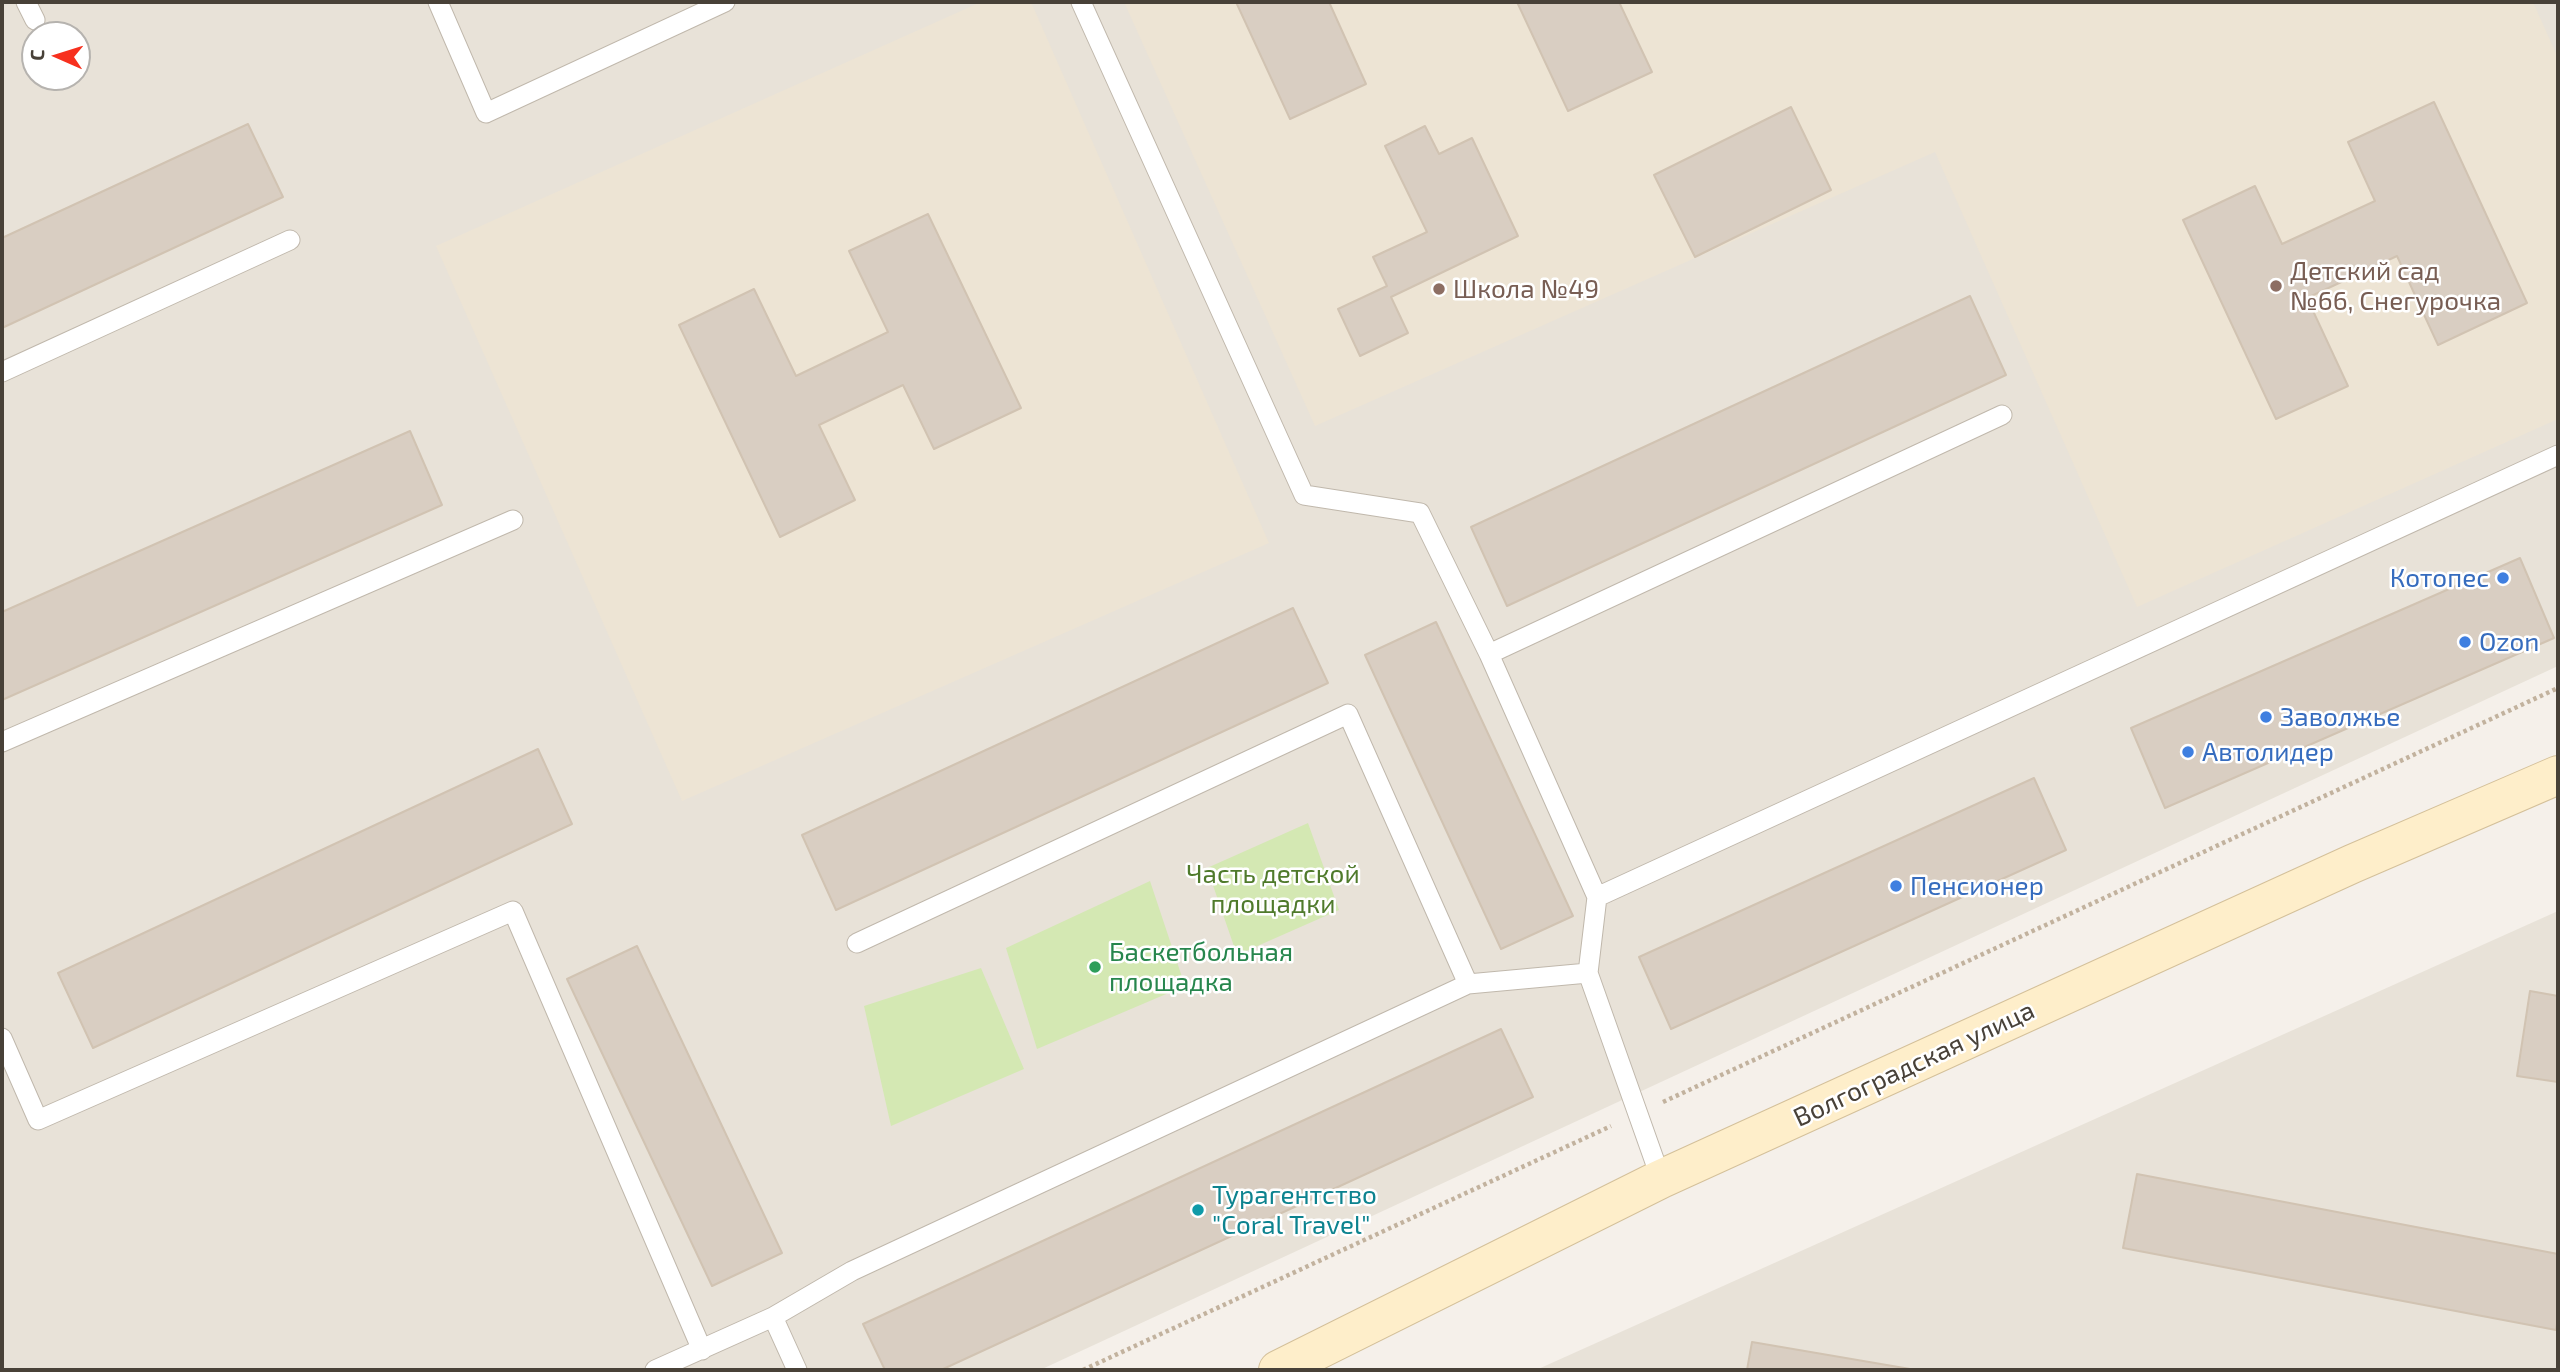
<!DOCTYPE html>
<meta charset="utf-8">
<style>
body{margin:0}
#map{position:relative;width:2560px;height:1372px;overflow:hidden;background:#f5f0ea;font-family:"Exo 2",sans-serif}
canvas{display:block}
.frame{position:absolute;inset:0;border:4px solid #484138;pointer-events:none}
.north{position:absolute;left:21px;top:21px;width:70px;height:70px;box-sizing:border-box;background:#fff;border:2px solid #b6b3af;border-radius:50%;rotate:273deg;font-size:19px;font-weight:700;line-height:28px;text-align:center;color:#484138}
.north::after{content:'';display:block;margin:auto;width:24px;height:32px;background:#f7301e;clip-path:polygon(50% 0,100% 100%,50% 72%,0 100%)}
</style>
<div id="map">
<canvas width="2560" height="1372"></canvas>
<div class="frame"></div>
<div class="north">С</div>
</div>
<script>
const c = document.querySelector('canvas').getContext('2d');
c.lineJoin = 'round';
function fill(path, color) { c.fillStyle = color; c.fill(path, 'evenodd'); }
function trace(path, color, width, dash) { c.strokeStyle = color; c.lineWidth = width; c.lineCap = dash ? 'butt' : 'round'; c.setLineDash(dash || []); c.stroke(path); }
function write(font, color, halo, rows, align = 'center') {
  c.font = font + ' "Exo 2",sans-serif'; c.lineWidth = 5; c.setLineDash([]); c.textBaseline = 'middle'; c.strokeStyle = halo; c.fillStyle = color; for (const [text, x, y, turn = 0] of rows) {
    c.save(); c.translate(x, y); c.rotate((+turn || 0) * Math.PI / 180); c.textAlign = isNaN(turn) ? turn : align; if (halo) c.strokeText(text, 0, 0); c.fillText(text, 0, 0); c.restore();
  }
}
const residential = new Path2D(`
 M2 2H2558V666L1040 1370H2ZM35 35H77V77H35Z
 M2558 911V1370H1536Z`);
const education = new Path2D(`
 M981 2H1031L1269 543 682 801 436 246Z
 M1124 2H2533L2558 58V419L2137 607 1935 152 1315 426Z`);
const green = new Path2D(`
 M1308 823 1339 910 1237 955 1207 868Z
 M1150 881 1185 986 1037 1049 1006 948Z
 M981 968 1024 1069 891 1126 864 1006Z`);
const building = new Path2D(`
 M1236 2H1329L1366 84 1290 119Z
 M1517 2H1619L1652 72 1568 111Z
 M2434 102 2527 303 2438 345 2397 256 2307 298 2348 386 2276 419 2183 220 2255 186 2282 244 2375 201 2348 142Z
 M1791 107 1831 190 1695 257 1654 175Z
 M248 124 283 197 2 328V238Z
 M1425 126 1439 154 1472 138 1518 236 1391 297 1408 333 1360 356 1338 309 1387 286 1373 257 1427 232 1385 146Z
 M928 214 1021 408 934 449 903 385 819 425 855 500 780 537 679 325 754 289 796 376 888 332 849 251Z
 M1970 296 2006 375 1507 606 1471 527Z
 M410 431 442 505 2 700V612Z
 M2520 558 2554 638 2165 808 2131 728Z
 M1293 608 1328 683 836 910 802 835Z
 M1436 622 1573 916 1501 949 1365 655Z
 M538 749 572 824 93 1048 58 973Z
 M2034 778 2066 850 1671 1029 1639 957Z
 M637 946 782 1253 712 1286 567 979Z
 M2530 991 2558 996V1082L2517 1076Z
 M1501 1029 1533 1097 941 1370H885L863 1324Z
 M2137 1174 2558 1254V1317L2556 1330 2123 1248Z
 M1752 1342 1916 1370H1747Z`);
const path = new Path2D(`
 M1663 1102 2558 688
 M1083 1370 1611 1126`);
const lane = new Path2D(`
 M26 2 35 20
 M438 2 486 113 725 2
 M1081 2 1304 495 1420 513 1489 654
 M2 372 290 240
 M2 742 513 520
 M1597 897 2558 455
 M857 943 1348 714 1468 984 1588 973
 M2 1038 38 1120 513 911 702 1350
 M1661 1179 1588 973 1597 897 1489 654 2002 415
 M773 1317 797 1370
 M655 1370 773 1317 852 1271 1468 984`);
const secondary = new Path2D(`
 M1278 1370 1661 1179 2352 864 2558 775`);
const markers = [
 [2276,286,7,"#8d6e63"],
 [1439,289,7,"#8d6e63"],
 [2503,578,7,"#3f7fe0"],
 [2465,642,7,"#3f7fe0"],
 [2266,717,7,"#3f7fe0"],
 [2188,752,7,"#3f7fe0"],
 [1896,886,7,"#3f7fe0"],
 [1095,967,7,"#2e9e5b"],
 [1198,1210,7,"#0f9aa8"]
];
const educationNames = [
 ["Детский сад",2290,271],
 ["№66, Снегурочка",2290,301],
 ["Школа №49",1453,289]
];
const shopNames = [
 ["Котопес",2489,578,"right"],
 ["Ozon",2479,642],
 ["Заволжье",2280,717],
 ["Автолидер",2202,752],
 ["Пенсионер",1910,886]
];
const parkNames = [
 ["Часть детской",1273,874],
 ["площадки",1273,904]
];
const leisureNames = [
 ["Баскетбольная",1109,952],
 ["площадка",1109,982]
];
const streetNames = [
 ["Волгоградская улица",1914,1064,-25]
];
const cultureNames = [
 ["Турагентство",1212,1195],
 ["\"Coral Travel\"",1212,1225]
];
fill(residential, '#e8e2d8');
fill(education, '#ede4d4');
fill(green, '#d4e8b3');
fill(building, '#d9cec2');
trace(building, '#d1c3b2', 2);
trace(lane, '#c0b8ac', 21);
trace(secondary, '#d4c09a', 40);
trace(path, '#c2b29e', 4.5, [3.5, 3.5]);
trace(lane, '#fff', 19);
trace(secondary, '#feeeca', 38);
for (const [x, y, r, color] of markers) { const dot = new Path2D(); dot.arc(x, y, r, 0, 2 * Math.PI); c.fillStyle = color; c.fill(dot); trace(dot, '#fff', 2.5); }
write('26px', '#785e54', '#fff', educationNames, 'left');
write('26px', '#366cbe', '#fff', shopNames, 'left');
write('26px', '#4f7a2b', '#fff', parkNames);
write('26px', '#27864d', '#fff', leisureNames, 'left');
write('26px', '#484138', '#fff', streetNames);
write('26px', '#0d838f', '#fff', cultureNames, 'left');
</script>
